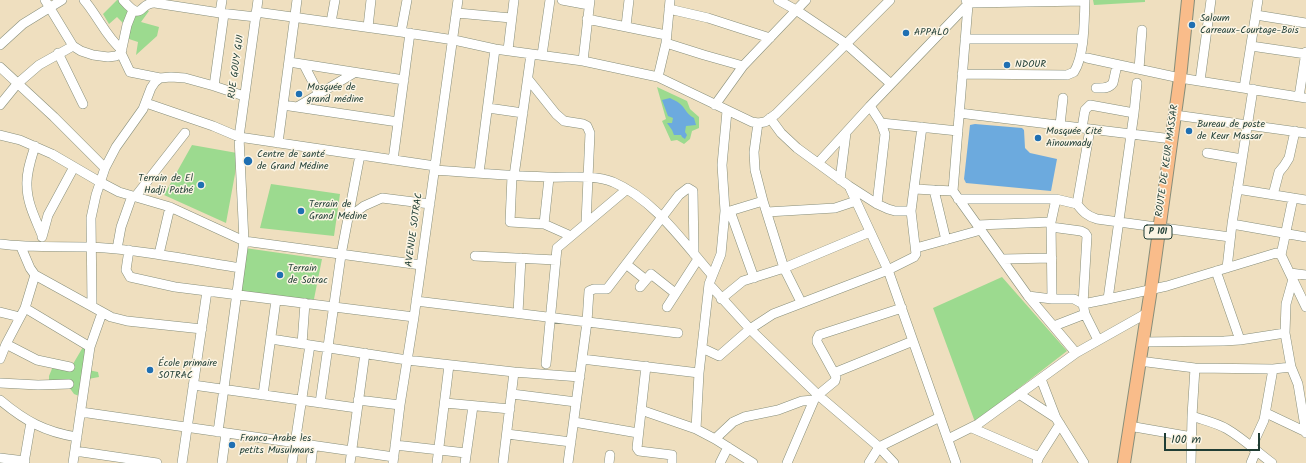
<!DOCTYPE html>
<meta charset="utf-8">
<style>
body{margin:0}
#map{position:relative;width:1306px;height:463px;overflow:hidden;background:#efdfbf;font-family:Kalam,sans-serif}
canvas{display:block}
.scale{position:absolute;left:1164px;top:433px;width:96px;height:18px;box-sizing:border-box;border:2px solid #1f3d34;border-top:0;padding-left:5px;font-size:12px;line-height:14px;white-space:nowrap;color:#1f3d34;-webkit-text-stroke:3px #fcf5e5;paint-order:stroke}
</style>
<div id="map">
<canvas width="1306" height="463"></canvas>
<div class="scale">100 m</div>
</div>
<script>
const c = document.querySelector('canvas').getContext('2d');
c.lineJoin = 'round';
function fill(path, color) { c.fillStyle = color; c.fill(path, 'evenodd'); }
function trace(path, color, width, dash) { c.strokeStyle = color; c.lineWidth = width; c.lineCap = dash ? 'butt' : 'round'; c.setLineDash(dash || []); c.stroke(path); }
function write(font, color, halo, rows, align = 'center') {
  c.font = font + ' Kalam,sans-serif'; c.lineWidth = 3; c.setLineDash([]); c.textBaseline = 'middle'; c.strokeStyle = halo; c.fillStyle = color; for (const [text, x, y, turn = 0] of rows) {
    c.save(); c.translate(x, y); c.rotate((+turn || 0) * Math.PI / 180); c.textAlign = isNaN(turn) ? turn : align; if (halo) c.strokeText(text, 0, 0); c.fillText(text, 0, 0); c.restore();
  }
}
const green = new Path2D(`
 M117 0H121L127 6 145 8 149 11 141 22 159 27 157 36 136 55 138 42 126 38 124 24 117 17 109 24 103 14Z
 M1093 0H1145V2L1094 5Z
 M657 87 687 101 690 109 699 117V128L692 131 690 139 684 144 677 140 671 141 662 121 666 119Z
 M192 145 237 153 235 174 226 223 164 195Z
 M271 184 340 194 334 236 260 228Z
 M245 248 322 259 313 304 239 291Z
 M1002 277 1067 351 975 422 933 308Z
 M83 347 91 352 88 370 98 372 99 377 88 379 79 396 74 394 69 387H49V376L56 359 73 364Z`);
const water = new Path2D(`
 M670 98C673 100 677 101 679 103 686 108 685 113 694 118L696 125 686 126 685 132 687 135 685 139 682 137 681 135H674L672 130 667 123H672L673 118 668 116 662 100Z
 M975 124 1022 128 1024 130 1025 148 1030 153 1057 159 1051 191 966 183 964 179 970 125Z`);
const minor = new Path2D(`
 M45 0 73 46 81 51 93 55 108 57 116 56 121 53 127 25 133 10
 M84 0C98 16 106 37 122 50
 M123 0C144 24 138 2 155 3L220 13 256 17
 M562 0 589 5
 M778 0 796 10 845 43 891 84
 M966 0 968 5 953 191 1028 296 1076 353
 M969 3 1085 1
 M669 9 708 18 770 38
 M256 12 401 32 454 40 495 49 583 61 658 77 752 122 758 123 765 122 776 114 890 0
 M220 13 222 0
 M457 13 511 18
 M1256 15 1306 23
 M587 19 666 35
 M331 22 335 0
 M626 26 629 0
 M368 27 371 0
 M401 32 407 0
 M965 39H1083
 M666 43 704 55 743 66
 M0 45 23 24 62 0
 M1251 46 1306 54
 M508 50 514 0
 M58 53 83 104
 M121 53 130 72 160 78 171 77 185 78 214 86 244 96
 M542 55 550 0
 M1087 58 1180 78 1306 98
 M583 61 590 0
 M289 62 404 80
 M304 65 319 94
 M0 67 54 117 105 168
 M1139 69 1142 30
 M962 74 1067 75 1074 72C1085 54 1084 21 1085 0
 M658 77 666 43 670 0
 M528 79 556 114 564 121 583 124 587 126 590 133 586 223
 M1200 81 1211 0
 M214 86 224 14
 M1096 88C1102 88 1109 89 1113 83L1117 65
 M1244 88 1258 0
 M1299 97 1306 52
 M146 103 213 126 239 137 435 166
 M0 105 17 84 39 65 73 46
 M283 105 398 122
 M715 105 743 66 806 0
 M870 106 881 123 885 134 877 204
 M297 107 354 73
 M488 108 523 113
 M959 113 1172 139
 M1175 115 1306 133
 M770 118 781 133 797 148 849 186 877 204 888 209 895 211H911
 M758 123 754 152 755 170 763 201 784 268 801 302
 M881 123 958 131
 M1060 125 1063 98
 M1082 128 1085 110 1090 105 1134 113
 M0 135 20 140 52 154 100 182 119 192 170 207 244 241 421 265
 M278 143 297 0
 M35 146C31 159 26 173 27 186 27 203 36 220 42 235
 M1207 153 1242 159
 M393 160 410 33
 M818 163 870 106 968 4
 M434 170C472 173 509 176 547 177 569 178 592 174 613 182 655 200 683 242 712 275
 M479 173 495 49
 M512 176 510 222 544 224 571 236
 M514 176 531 54
 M840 180 846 133
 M849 186 888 270 956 463
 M914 189 953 191
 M1237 189 1306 200
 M934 190 946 240
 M1273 195 1279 172 1284 166 1289 158 1295 131
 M135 197 185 133
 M958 199H1056L1077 204C1083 212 1087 216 1097 219L1230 237
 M1077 204 1090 129
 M725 211H730L763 201
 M730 211 754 278
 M767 212 835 208 856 201
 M348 218 364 206 382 198 430 204
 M544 224 549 178
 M1232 224 1306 237
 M978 225 1051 222
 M1051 227 1081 231 1085 233 1087 236 1083 304 1085 314 1054 326
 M42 237 48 215 74 167
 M0 244C30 248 61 246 92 247 141 250 191 260 240 268
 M21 247 30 268 35 275 111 317 127 321 202 329
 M916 248 981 230
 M117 249 121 227 132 196
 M129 250 126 270 130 277 175 287 414 317
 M159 254 170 207
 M1281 255 1293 198
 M475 256 556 260
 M1003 259 1052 258
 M626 264 646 280
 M1227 268 1232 224 1253 89
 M1216 271 1240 340
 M1290 273 1306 275
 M1293 279 1286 304 1285 333 1291 367 1298 384 1306 433
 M709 284 750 329 818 395 879 447 894 463
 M640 287 651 274 675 293
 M1028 296 1052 299H1074L1083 304 1108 299 1167 286 1276 253 1281 255 1306 307
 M721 299 743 281 784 268 870 232
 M1052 299 1051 222 1056 199
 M1108 299 1134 113 1137 83
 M416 301 678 333
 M92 306 91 218 96 195 105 168 116 147 143 109 151 88 155 82 160 78
 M667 307 698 259
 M25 308 90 347
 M0 312 20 317
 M518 313 521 258
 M1085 314 1098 340
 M271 339 407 360 514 372 580 377
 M1142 342 1224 341 1240 340 1285 333
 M6 344 37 360 70 367
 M302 344 305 303
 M702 348 719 356 750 329 773 314 888 270 914 257 916 254 911 211 922 127
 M0 359 6 344 25 308 35 275
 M582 359 699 373
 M1139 361 1195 368 1273 369 1291 367
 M546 364 557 248 626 190
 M646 366 637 448 639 451 672 455V463
 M834 373 913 341
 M1041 379 1056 418 1084 463
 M0 383 38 385 69 384
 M193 385 357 408
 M512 394 576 402
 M1019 394 1056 418
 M263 395 276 300
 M0 400C25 421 45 432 77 437
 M358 400 400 405
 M320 403 341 255 360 155
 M445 403 510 409
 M641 410 696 429 715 439 753 463
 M81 412 394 457
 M1266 413 1306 432
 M1192 416C1203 420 1217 423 1227 429 1244 439 1257 452 1272 463
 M574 422 638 433
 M1129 426 1192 437
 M972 428 1039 457
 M696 429 699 373 709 284 721 254 725 211 722 165 727 111
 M218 432 244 241 239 137 258 0
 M507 434 571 442
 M715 439 733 422 744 417 778 410 802 401 814 400
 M948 439 978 424 1076 353 1147 313
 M395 445 466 453
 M1252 446 1264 420 1273 369
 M75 451 157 463
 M0 458 25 461
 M1037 462 1039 457 1060 424
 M24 463 31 422
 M73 463 90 347 102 313
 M182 463 207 291
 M222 463 226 433
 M292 463 310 345
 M311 463 313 446
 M350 463 365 353
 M393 463 400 405 414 317 458 0
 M437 463 449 365
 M465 463 473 406
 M503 463 514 372
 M568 463 587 322 589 291 594 289H607L679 195 688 188 693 191 694 254
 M609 463 610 455
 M720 463 728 447
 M787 463 814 400 818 395 835 381 836 377 834 373 817 342V339L819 335 902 308
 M869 463 879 447 940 417
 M1191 463 1192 416 1195 368
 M1251 463 1256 451`);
const major = new Path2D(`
 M1124 463 1151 289 1180 78 1188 0`);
const markers = [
 [1192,25,4,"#1f6fb2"],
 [906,33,4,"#1f6fb2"],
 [1007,65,4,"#1f6fb2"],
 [299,94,4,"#1f6fb2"],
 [1189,131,4,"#1f6fb2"],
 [1038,138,4,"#1f6fb2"],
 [248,161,5,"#1f6fb2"],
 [201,185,4,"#1f6fb2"],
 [301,211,4,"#1f6fb2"],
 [280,275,4,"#1f6fb2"],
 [150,370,4,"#1f6fb2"],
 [232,445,4,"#1f6fb2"]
];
const shields = [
 [1158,232,28]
];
const shieldNames = [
 ["P 101",1158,232]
];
const poiNames = [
 ["Saloum",1200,19],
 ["Carreaux-Courtage-Bois",1200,31],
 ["APPALO",914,33],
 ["NDOUR",1015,65],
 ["Mosquée de",307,88],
 ["grand médine",307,100],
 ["Bureau de poste",1197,125],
 ["de Keur Massar",1197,137],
 ["Mosquée Cité",1046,132],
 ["Aïnoumady",1046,144],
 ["Centre de santé",257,155],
 ["de Grand Médine",257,167],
 ["Terrain de El",193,179,"right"],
 ["Hadji Pathé",193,191,"right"],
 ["Terrain de",309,205],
 ["Grand Médine",309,217],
 ["Terrain",288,269],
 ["de Sotrac",288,281],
 ["École primaire",158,364],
 ["SOTRAC",158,376],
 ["Franco-Arabe les",240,439],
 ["petits Musulmans",240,451]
];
const streetNames = [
 ["RUE GOUY GUI",237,67,-82],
 ["ROUTE DE KEUR MASSAR",1168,161,-82],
 ["AVENUE SOTRAC",415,230,-82]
];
fill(green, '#9cda8f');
fill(water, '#6caade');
trace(minor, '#878e7a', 10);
trace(major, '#878e7a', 14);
trace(minor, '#fff', 9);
trace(major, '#f9bc8a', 12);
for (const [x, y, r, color] of markers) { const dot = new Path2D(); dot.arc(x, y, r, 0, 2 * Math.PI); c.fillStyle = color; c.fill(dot); trace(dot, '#fcf5e5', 1.5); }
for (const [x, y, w] of shields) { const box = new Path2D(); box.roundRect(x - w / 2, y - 7, w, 14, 3); c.fillStyle = '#fcf5e5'; c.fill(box); trace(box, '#1f3d34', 1); }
write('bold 9px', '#1f3d34', null, shieldNames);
write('10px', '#1f3d34', '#fcf5e5', poiNames, 'left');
write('10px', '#1f3d34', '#fcf5e5', streetNames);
</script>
